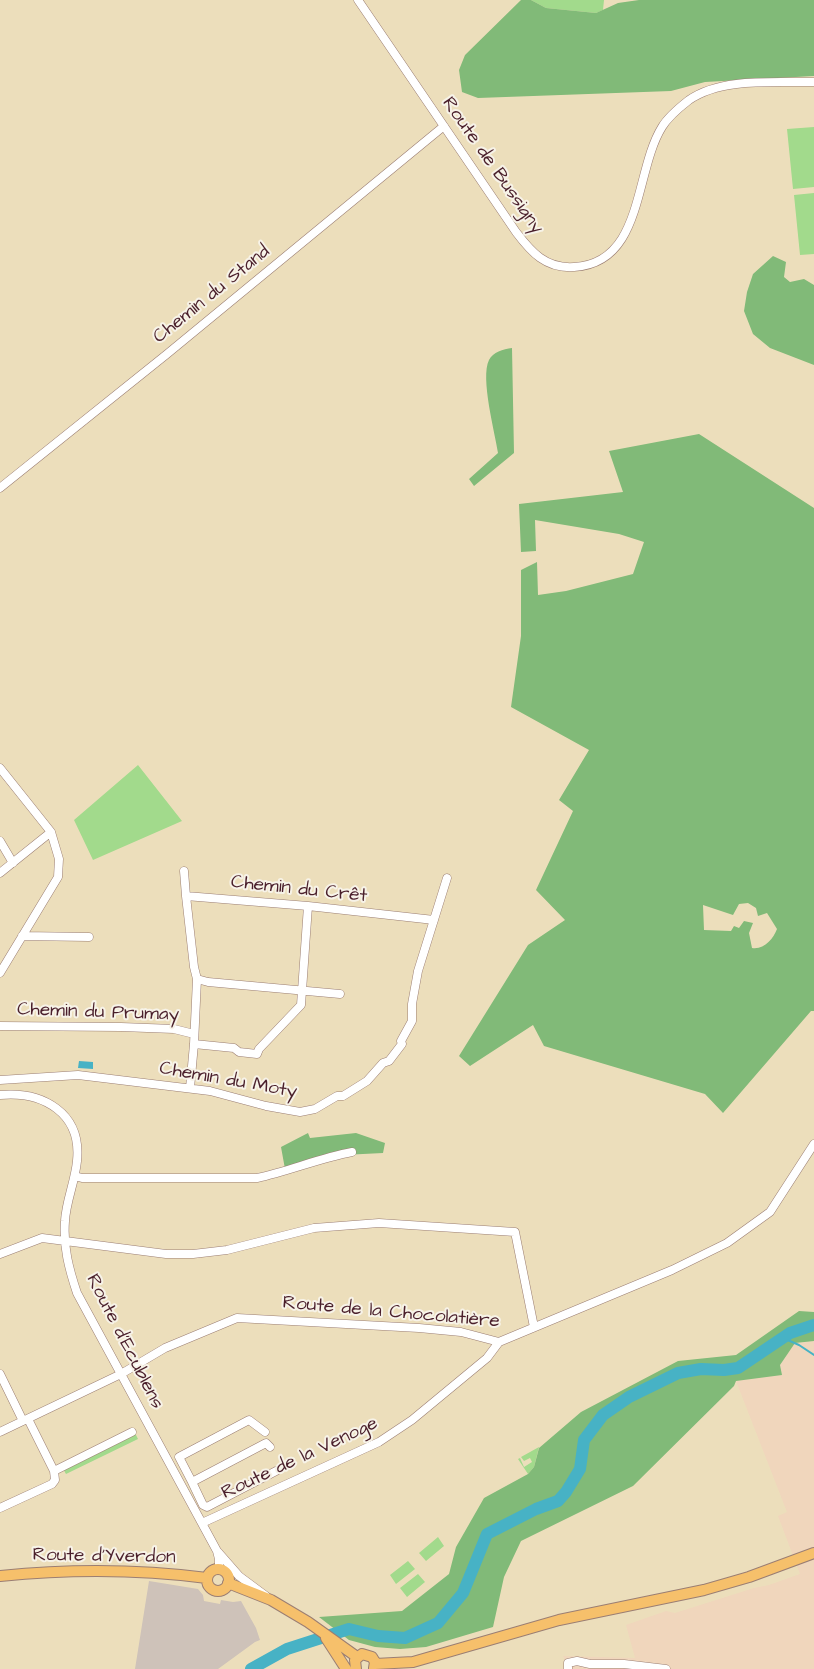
<!DOCTYPE html>
<meta charset="utf-8">
<style>
body{margin:0}
canvas{display:block;background:#ecdebb}
</style>
<canvas width="814" height="1669"></canvas>
<script>
const c = document.querySelector('canvas').getContext('2d');
c.lineJoin = 'round';
function fill(path, color) { c.fillStyle = color; c.fill(path, 'evenodd'); }
function trace(path, color, width, dash) { c.strokeStyle = color; c.lineWidth = width; c.lineCap = dash ? 'butt' : 'round'; c.setLineDash(dash || []); c.stroke(path); }
function write(font, color, halo, rows, align = 'center') {
  c.font = font + ' "Architects Daughter",sans-serif'; c.lineWidth = 4; c.setLineDash([]); c.textBaseline = 'middle'; c.strokeStyle = halo; c.fillStyle = color; for (const [text, x, y, turn = 0] of rows) {
    c.save(); c.translate(x, y); c.rotate((+turn || 0) * Math.PI / 180); c.textAlign = isNaN(turn) ? turn : align; if (halo) c.strokeText(text, 0, 0); c.fillText(text, 0, 0); c.restore();
  }
}
const built = new Path2D(`
 M814 1341V1669H569L563 1656 635 1658 626 1625 666 1611 675 1613 754 1588 769 1585 800 1574 778 1516 787 1512 736 1381 782 1374 780 1365 795 1343Z`);
const industrial = new Path2D(`
 M149 1581 198 1589 203 1595 204 1601 220 1604 221 1600 233 1602 241 1601 256 1628 260 1640 255 1642 218 1669H135Z`);
const green = new Path2D(`
 M531 0H604L603 10 596 13 546 8Z
 M814 127V187L793 189 787 129Z
 M814 193V254L800 255 794 195Z
 M138 765 182 821 93 860 74 820Z
 M134 1431 138 1439 66 1474 62 1467Z
 M539 1447 534 1467 528 1474 518 1459 520 1458 524 1467 532 1462 530 1458 524 1461 521 1457Z
 M438 1537 444 1546 426 1561 419 1553Z
 M408 1561 415 1569 396 1584 390 1575Z
 M418 1574 425 1582 407 1597 400 1588Z`);
const forest = new Path2D(`
 M521 0H531L546 8 596 13 618 3 639 0H814V76L705 82 671 91 478 98 462 92 459 70 465 55Z
 M773 256 786 262 784 277 790 282 804 279 814 285V365L770 348 753 334 744 311 747 292 753 274Z
 M512 348 514 453 474 486 469 479 498 453C495 432 480 378 489 360 493 352 503 349 512 348Z
 M699 434 814 508V1011H811L723 1113 705 1094 544 1046 533 1025 470 1066 459 1056 528 945 565 920 536 890 573 811 559 800 589 750 511 707 521 636V570L537 562 538 595 566 591 633 574 644 542 619 534 535 520 536 551 521 552 519 504 623 492 609 451ZM748 903 756 908 758 916 767 913 777 929C773 939 764 950 752 948L749 933 753 923 744 921 739 928 734 926 731 931 704 930 703 905 733 915 739 904Z
 M308 1133 310 1138 356 1133 385 1143 383 1153 343 1155 285 1169 281 1147Z
 M799 1311 814 1312V1341L795 1343 780 1365 782 1375 736 1381 734 1386 633 1486 521 1541 504 1577 493 1627 426 1647 400 1649 375 1647 349 1640 319 1617 402 1611 449 1574 456 1547 484 1498 528 1474 534 1467 539 1448 581 1412 678 1361 736 1355Z`);
const water = new Path2D(`
 M79 1061 93 1062V1069L78 1068Z`);
const stream = new Path2D(`
 M783 1338 799 1345 814 1355`);
const river = new Path2D(`
 M251 1669 287 1649 349 1629 378 1636 405 1638 438 1623 463 1593 487 1534 536 1509 558 1501 566 1492 580 1469 584 1440 603 1415 629 1397 678 1373 701 1369 724 1370 738 1368 790 1333 814 1325`);
const minor = new Path2D(`
 M358 0 516 232C531 252 546 269 574 267 644 263 634 172 662 127 668 117 680 107 689 100 722 77 775 83 814 82
 M0 488 167 354 444 126
 M0 768 51 832 59 859 58 877 0 973
 M0 841 13 863
 M184 871 186 896 308 906 434 920
 M0 873 51 832
 M186 896 194 967 197 979 194 1044 190 1088
 M22 936 89 937
 M197 979 208 982 340 994
 M0 1026 121 1027 174 1029 194 1034
 M194 1044 234 1048 239 1052 257 1054 259 1049 301 1005 308 906
 M0 1080 78 1075 210 1091 266 1106 300 1112 315 1109 337 1096H343L367 1081 383 1063 389 1061 402 1044 401 1041 412 1021V1004L418 971 447 878
 M0 1095C43 1091 82 1113 77 1161 75 1182 66 1201 65 1221 63 1247 69 1269 77 1293L217 1551 219 1559V1569
 M75 1176 82 1178H257C289 1171 320 1158 352 1152
 M0 1254 42 1238 166 1254H193L227 1250 314 1228 379 1223 515 1232 534 1327
 M0 1374 23 1421
 M0 1432 121 1374 165 1348 237 1318 419 1328 461 1332 499 1342 672 1270 727 1243 770 1212 814 1144
 M270 1447 266 1443 192 1482 203 1505 207 1507 278 1470
 M54 1471 132 1432
 M192 1482 179 1457 249 1420 265 1432
 M0 1508 52 1484 55 1480 54 1471 28 1419
 M202 1523 379 1442 412 1420 487 1358 499 1342
 M218 1552 239 1576 266 1596
 M568 1669V1663L577 1661 590 1664H624L666 1669`);
const major = new Path2D(`
 M207 1580a11 11 0 1 1 22 0a11 11 0 1 1-22 0Z
 M0 1576C69 1569 138 1569 207 1578
 M228 1583 271 1600 308 1622 357 1657
 M326 1638 346 1669
 M375 1664 413 1662 559 1620 704 1590 749 1577 814 1553
 M356 1669 355 1660 362 1654 372 1657 375 1662 374 1668`);
const streetNames = [
 ["Route de Bussigny",492,166,55],
 ["Chemin du Stand",212,295,-39],
 ["Chemin du Crêt",299,890,6],
 ["Chemin du Prumay",98,1013,2],
 ["Chemin du Moty",228,1081,10],
 ["Route de la Chocolatière",391,1313,5],
 ["Route d'Ecublens",124,1342,63],
 ["Route de la Venoge",300,1459,-25],
 ["Route d'Yverdon",104,1557,1]
];
fill(built, '#f0d6bc');
fill(industrial, '#cec2b9');
fill(green, '#a2da8c');
fill(forest, '#81ba78');
fill(water, '#47b2c5');
trace(stream, '#47b2c5', 2);
trace(river, '#47b2c5', 12);
trace(minor, '#9b7e73', 9);
trace(major, '#9b7e73', 12);
trace(minor, '#fff', 8);
trace(major, '#f6c06b', 10);
write('19px', '#4a1f2b', '#f7f3e8', streetNames);
</script>
